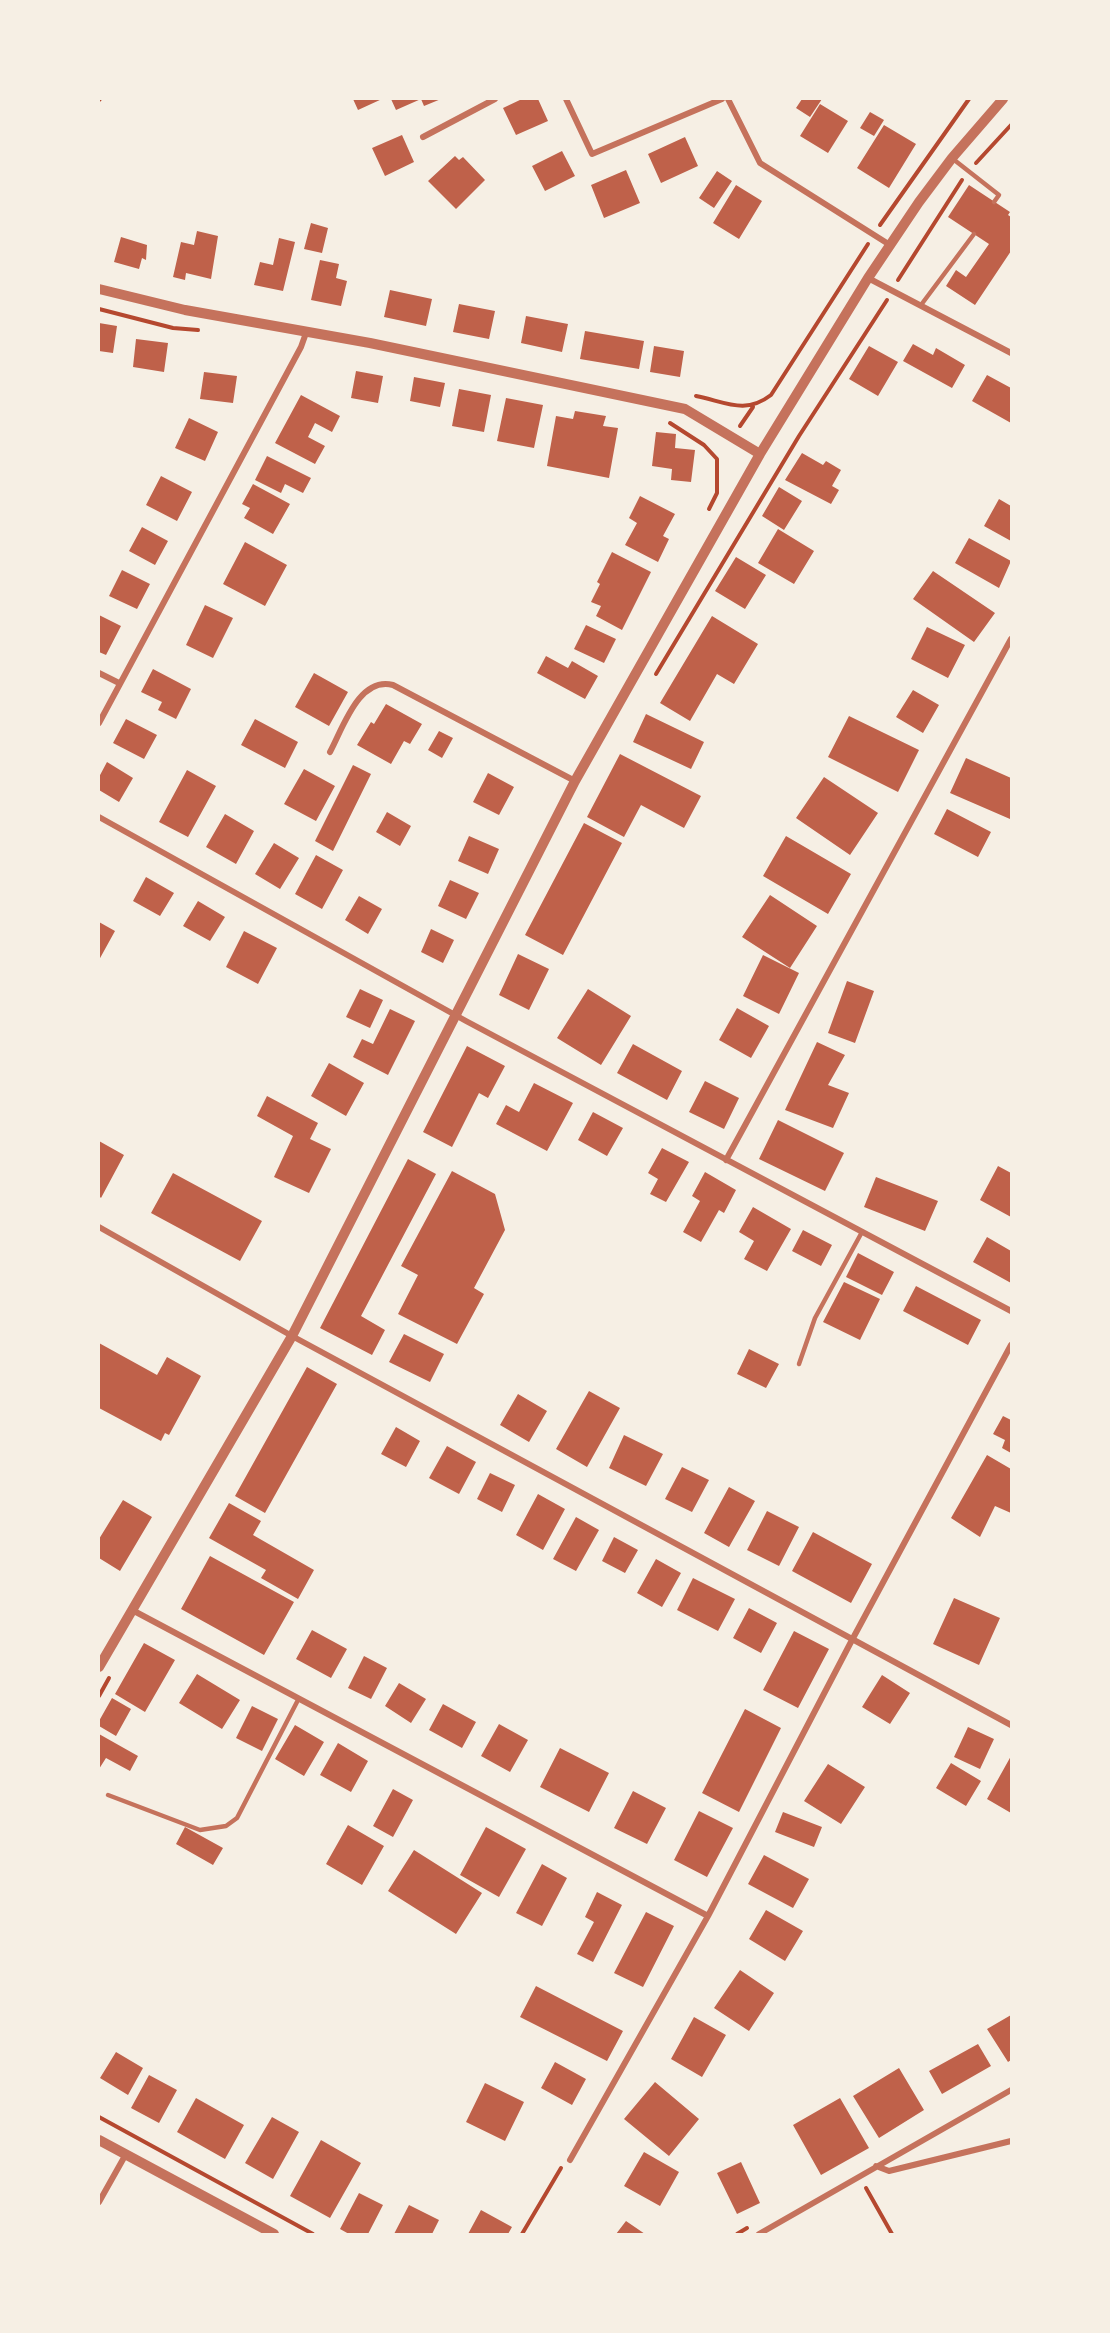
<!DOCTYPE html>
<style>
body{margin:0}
#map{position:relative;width:1110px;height:2333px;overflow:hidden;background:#f6efe4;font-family:"Noto Serif",serif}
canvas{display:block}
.frame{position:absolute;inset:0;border:100px solid #f6efe4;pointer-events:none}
</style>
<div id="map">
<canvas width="1110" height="2333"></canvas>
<div class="frame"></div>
</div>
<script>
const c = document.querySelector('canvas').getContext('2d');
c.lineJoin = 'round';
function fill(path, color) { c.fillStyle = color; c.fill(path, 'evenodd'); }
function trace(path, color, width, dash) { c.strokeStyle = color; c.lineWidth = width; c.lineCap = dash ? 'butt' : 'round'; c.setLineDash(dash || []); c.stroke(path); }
const building = new Path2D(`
 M353 99H382L358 110Z
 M391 99H441L424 106 421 99 396 110Z
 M522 99H538L548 121 516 135 503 108Z
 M802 99H822L810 117 796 108Z
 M820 104 848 121 828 153 800 136Z
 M870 112 884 120 874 136 860 128Z
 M884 125 916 144 889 188 857 168Z
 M402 135 414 162 385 176 372 148Z
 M685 137 698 166 661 183 648 154Z
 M562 151 575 176 545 191 532 166Z
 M455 156 459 160 463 157 485 180 456 209 428 181Z
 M626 170 640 203 604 218 591 185Z
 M717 171 732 181 714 208 699 198Z
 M736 185 762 201 739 239 713 223Z
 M969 185 1010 212 1008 215 1011 217V251L975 305 946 286 956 270 966 277 989 244 948 217Z
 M311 223 328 228 322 253 304 249Z
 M197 231 218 236 211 279 186 273 185 280 173 277 181 242 194 245Z
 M121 237 147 245 146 260 142 258 139 269 114 262Z
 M279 238 295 242 283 291 254 285 260 262 273 265Z
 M320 260 339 264 336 278 347 281 341 306 311 300Z
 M390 290 432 299 426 326 384 317Z
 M459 304 495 311 489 339 453 332Z
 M526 316 568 324 562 352 521 343Z
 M99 323 117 326 113 353 99 351Z
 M585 331 644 341 639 369 580 359Z
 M136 339 168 343 164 372 133 367Z
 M913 344 933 355 936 348 965 365 952 388 903 361Z
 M654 346 684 351 680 377 650 372Z
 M869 346 898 362 878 396 849 379Z
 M356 371 383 376 378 403 351 398Z
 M204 372 237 376 233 403 200 399Z
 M987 375 1011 388V423L972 401Z
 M414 377 445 383 440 407 410 401Z
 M459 389 491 395 484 432 452 426Z
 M301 395 340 416 332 432 315 423 308 437 325 446 315 464 275 443Z
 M506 398 543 405 534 448 497 441Z
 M575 411 606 416 603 426 618 428 609 478 547 466 556 416 573 419Z
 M189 418 218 432 205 461 175 448Z
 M656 432 676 434 675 448 695 450 691 482 671 480 672 469 652 466Z
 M802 453 823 465 826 461 841 470 832 486 839 490 831 504 785 480Z
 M267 456 311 478 303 493 285 484 281 493 255 480Z
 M161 476 192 492 177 521 146 505Z
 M253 484 290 504 273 534 244 518 250 508 242 504Z
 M779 487 802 501 784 530 762 516Z
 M640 496 675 514 663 536 669 539 658 562 625 545 637 523 629 518Z
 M999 499 1011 506V541L984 526Z
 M142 527 168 541 155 565 129 551Z
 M778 529 814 551 794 584 758 563Z
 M969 538 1011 561 999 588 955 563Z
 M245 542 287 565 265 606 223 584Z
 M612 552 651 572 622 630 596 616 601 606 591 602 600 584 597 582Z
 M736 557 766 575 745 609 715 591Z
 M122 570 150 584 137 609 109 596Z
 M933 571 995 613 974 642 913 599Z
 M205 605 233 618 213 658 186 645Z
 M99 615 121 626 106 655 99 652Z
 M712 616 758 644 734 684 717 674 690 721 660 703Z
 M586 625 616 639 604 663 574 649Z
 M927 627 965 645 948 678 911 659Z
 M546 656 568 668 572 661 598 676 585 699 537 673Z
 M153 669 191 689 176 719 158 710 162 702 141 692Z
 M314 673 348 692 329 726 295 707Z
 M913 690 939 705 923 733 896 717Z
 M386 704 422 724 410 744 404 741 391 764 357 745 371 722 374 724Z
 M646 714 704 742 691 769 633 742Z
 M849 716 919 750 898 792 828 757Z
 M126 719 157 735 144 759 113 743Z
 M255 719 298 742 285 768 241 745Z
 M439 731 453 738 442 758 428 750Z
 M620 754 701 796 684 828 641 805 624 837 587 817Z
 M966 758 1011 778 1010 819 950 793Z
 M107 762 133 778 119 802 99 790V777Z
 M353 765 371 774 333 851 315 841Z
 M304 769 335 786 316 821 284 804Z
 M187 770 216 786 188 837 159 822Z
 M488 773 514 787 499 815 473 802Z
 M824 777 878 813 850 855 796 818Z
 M947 809 991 832 978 857 934 834Z
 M387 812 411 826 400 846 376 832Z
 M225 814 254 831 236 864 206 847Z
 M584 823 622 843 563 955 525 935Z
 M469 836 499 849 488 874 458 861Z
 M786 836 851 874 828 914 763 876Z
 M274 843 299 858 280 889 255 874Z
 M316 855 343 870 322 909 295 894Z
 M146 877 174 893 160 916 133 901Z
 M450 880 479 893 466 919 438 906Z
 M770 895 817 926 790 968 742 937Z
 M359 896 382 909 368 934 345 920Z
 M198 901 225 917 210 941 183 926Z
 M99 922 115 931 99 960Z
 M431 929 454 940 443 963 421 952Z
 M244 931 277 948 258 984 226 967Z
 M518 954 549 969 529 1010 499 995Z
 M763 955 799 973 779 1014 743 996Z
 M847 981 874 991 855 1043 828 1033Z
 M360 989 383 1000 370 1028 346 1017Z
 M588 989 631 1016 601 1065 557 1038Z
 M737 1008 769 1026 751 1058 719 1040Z
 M390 1009 415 1021 388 1075 353 1057 362 1039 373 1044Z
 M817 1042 845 1055 828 1085 849 1093 833 1128 785 1110Z
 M633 1044 682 1071 667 1100 617 1073Z
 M467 1046 505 1066 488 1098 479 1093 452 1147 423 1132Z
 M329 1063 364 1083 346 1116 311 1096Z
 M705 1081 739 1098 724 1129 689 1112Z
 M534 1083 573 1103 547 1151 496 1124 506 1105 519 1112Z
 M267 1096 318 1123 310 1139 331 1149 309 1193 274 1177 293 1136 257 1116Z
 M593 1112 623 1128 607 1156 578 1140Z
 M778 1120 844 1153 825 1191 759 1159Z
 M99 1141 124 1155 101 1198 99 1196Z
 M662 1148 689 1162 666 1202 650 1194 658 1179 648 1173Z
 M408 1159 436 1174 361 1316 385 1330 372 1355 320 1328Z
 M998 1166 1011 1173V1217L980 1200Z
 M452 1171 495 1194 505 1230 474 1288 484 1294 457 1344 398 1314 418 1275 401 1266Z
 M705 1172 736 1190 724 1213 719 1210 701 1242 683 1232 700 1201 692 1196Z
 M173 1173 262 1221 240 1261 151 1213Z
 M876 1177 938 1201 925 1231 864 1207Z
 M753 1207 791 1229 767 1271 744 1259 754 1241 739 1232Z
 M803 1230 832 1245 821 1266 792 1251Z
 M987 1237 1011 1251V1283L973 1262Z
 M858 1253 894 1272 882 1295 846 1277Z
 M844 1282 880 1299 860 1340 823 1322Z
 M916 1286 981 1320 968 1345 903 1311Z
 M404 1334 444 1354 430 1382 389 1362Z
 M99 1343 157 1375 167 1357 201 1376 169 1435 165 1433 161 1441 99 1408Z
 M749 1349 779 1364 766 1388 737 1374Z
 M307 1367 337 1384 265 1513 235 1496Z
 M589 1391 620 1408 587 1467 556 1449Z
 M518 1394 547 1411 529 1442 500 1425Z
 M1003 1416 1011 1420V1453L1002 1448 1005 1440 993 1434Z
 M396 1427 420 1441 406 1467 381 1454Z
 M624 1435 663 1454 646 1486 609 1468Z
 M447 1446 476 1462 459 1494 429 1478Z
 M987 1455 1011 1469V1513L995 1506 980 1537 951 1518Z
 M682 1467 709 1480 692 1512 665 1499Z
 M490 1473 515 1485 502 1512 477 1499Z
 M729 1487 755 1501 729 1547 704 1533Z
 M538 1494 565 1509 543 1550 516 1535Z
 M123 1500 152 1517 120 1571 99 1558V1539Z
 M229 1503 261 1521 253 1535 314 1570 298 1599 261 1578 266 1570 209 1538Z
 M767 1511 799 1527 779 1566 747 1550Z
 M576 1517 599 1530 576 1571 553 1559Z
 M813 1532 872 1564 851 1603 792 1571Z
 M614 1537 638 1550 625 1573 602 1561Z
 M210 1556 294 1602 264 1655 181 1609Z
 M656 1559 681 1573 662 1607 637 1593Z
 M693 1578 735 1599 718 1631 677 1610Z
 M954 1598 1000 1618 979 1665 933 1644Z
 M749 1608 777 1623 761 1653 733 1638Z
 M312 1630 347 1649 331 1678 296 1659Z
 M794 1631 829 1649 798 1708 763 1690Z
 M144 1643 175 1660 145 1712 115 1694Z
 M364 1656 387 1668 371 1699 348 1688Z
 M197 1674 240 1700 222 1729 179 1703Z
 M882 1675 910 1693 890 1724 862 1707Z
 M399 1683 426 1699 411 1723 385 1706Z
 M112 1698 131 1709 116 1736 99 1726V1721Z
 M443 1704 476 1722 462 1748 429 1730Z
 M252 1706 278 1719 262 1751 236 1738Z
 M745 1709 781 1728 739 1812 702 1793Z
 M499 1724 528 1740 510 1772 481 1756Z
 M295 1725 324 1742 304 1776 275 1759Z
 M968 1727 994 1739 980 1769 954 1757Z
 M99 1734 138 1756 130 1771 106 1758 99 1769Z
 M338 1743 368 1761 351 1792 320 1775Z
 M560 1748 609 1773 589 1812 540 1787Z
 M1011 1756V1813L987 1799Z
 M951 1763 981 1781 966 1806 936 1788Z
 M828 1764 865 1787 841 1824 804 1801Z
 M393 1789 413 1800 393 1837 373 1826Z
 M633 1791 666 1808 647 1844 614 1828Z
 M699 1811 733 1828 707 1877 674 1860Z
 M783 1812 822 1827 814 1847 775 1832Z
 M348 1825 384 1846 362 1885 326 1864Z
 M185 1827 223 1848 213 1865 176 1844Z
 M486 1827 526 1849 499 1897 460 1875Z
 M414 1850 482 1893 456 1934 388 1891Z
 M764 1855 809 1879 793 1908 748 1884Z
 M542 1864 567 1878 542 1926 516 1913Z
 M597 1892 622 1905 593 1962 577 1954 594 1922 585 1917Z
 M766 1910 803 1931 785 1961 749 1939Z
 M646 1912 674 1926 643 1987 614 1973Z
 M740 1970 774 1993 749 2031 714 2008Z
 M536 1986 623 2031 607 2061 520 2017Z
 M1011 2015V2060L1008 2062 987 2029Z
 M694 2017 726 2035 702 2077 671 2059Z
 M978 2044 991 2066 942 2094 929 2071Z
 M116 2052 143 2068 128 2095 100 2078Z
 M555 2062 586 2079 572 2105 541 2088Z
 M899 2068 924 2110 879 2138 853 2096Z
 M149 2075 177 2090 159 2123 131 2108Z
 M655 2082 699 2119 669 2156 624 2119Z
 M485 2083 524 2102 505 2141 466 2122Z
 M196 2098 244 2125 225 2159 177 2132Z
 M840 2098 869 2148 821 2175 793 2125Z
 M272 2117 299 2132 273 2179 245 2163Z
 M321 2140 361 2163 330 2218 290 2196Z
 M644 2152 679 2172 660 2206 624 2186Z
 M741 2162 760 2203 737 2214 717 2173Z
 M359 2193 383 2205 368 2234H349L340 2229Z
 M409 2205 439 2220 432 2234H394Z
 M481 2210 512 2227 508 2234H468Z
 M626 2221 645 2234H616Z`);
const path = new Path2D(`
 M99 100 100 99
 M976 163 1011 125
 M880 225 969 99
 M898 280 962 180
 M99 309 173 328 198 330
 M696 396C726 402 745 415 771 395L868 244
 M670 423 704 445 717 459V493L709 509
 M740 426 753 407
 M656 674 799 436 887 300
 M99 1696 109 1678
 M99 2117 313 2234
 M866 2188 892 2234
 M522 2234 561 2168
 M737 2234 747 2228`);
const service = new Path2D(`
 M953 159 999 195 994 202
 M921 305 974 234
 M799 1364 815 1318 862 1232
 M108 1795 200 1830 226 1826 237 1818 298 1700`);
const minor = new Path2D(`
 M566 99 592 154 722 99
 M728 99 760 163 890 245
 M423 137 495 99
 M868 278 1011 353
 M99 673 119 683
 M99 723 301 347 306 333
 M330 752C343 728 359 676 393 685L575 781
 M99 817 466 1021 1011 1311
 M726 1160 1011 639
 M99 1227 292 1336 1011 1725
 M134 1611 708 1916
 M570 2160 708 1916 852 1640 1011 1345
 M876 2166 889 2171 1011 2141
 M99 2202 126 2154
 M759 2234 1011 2090`);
const tertiary = new Path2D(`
 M99 289 185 310 370 343 685 409 760 454
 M99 1667 292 1336 575 781 760 454 868 278 919 202 952 158 1003 99
 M99 2140 274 2234`);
fill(building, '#bf614a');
trace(path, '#b5482f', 4);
trace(service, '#c5725c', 4.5);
trace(minor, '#c5725c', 6);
trace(tertiary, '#c5725c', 10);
</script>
